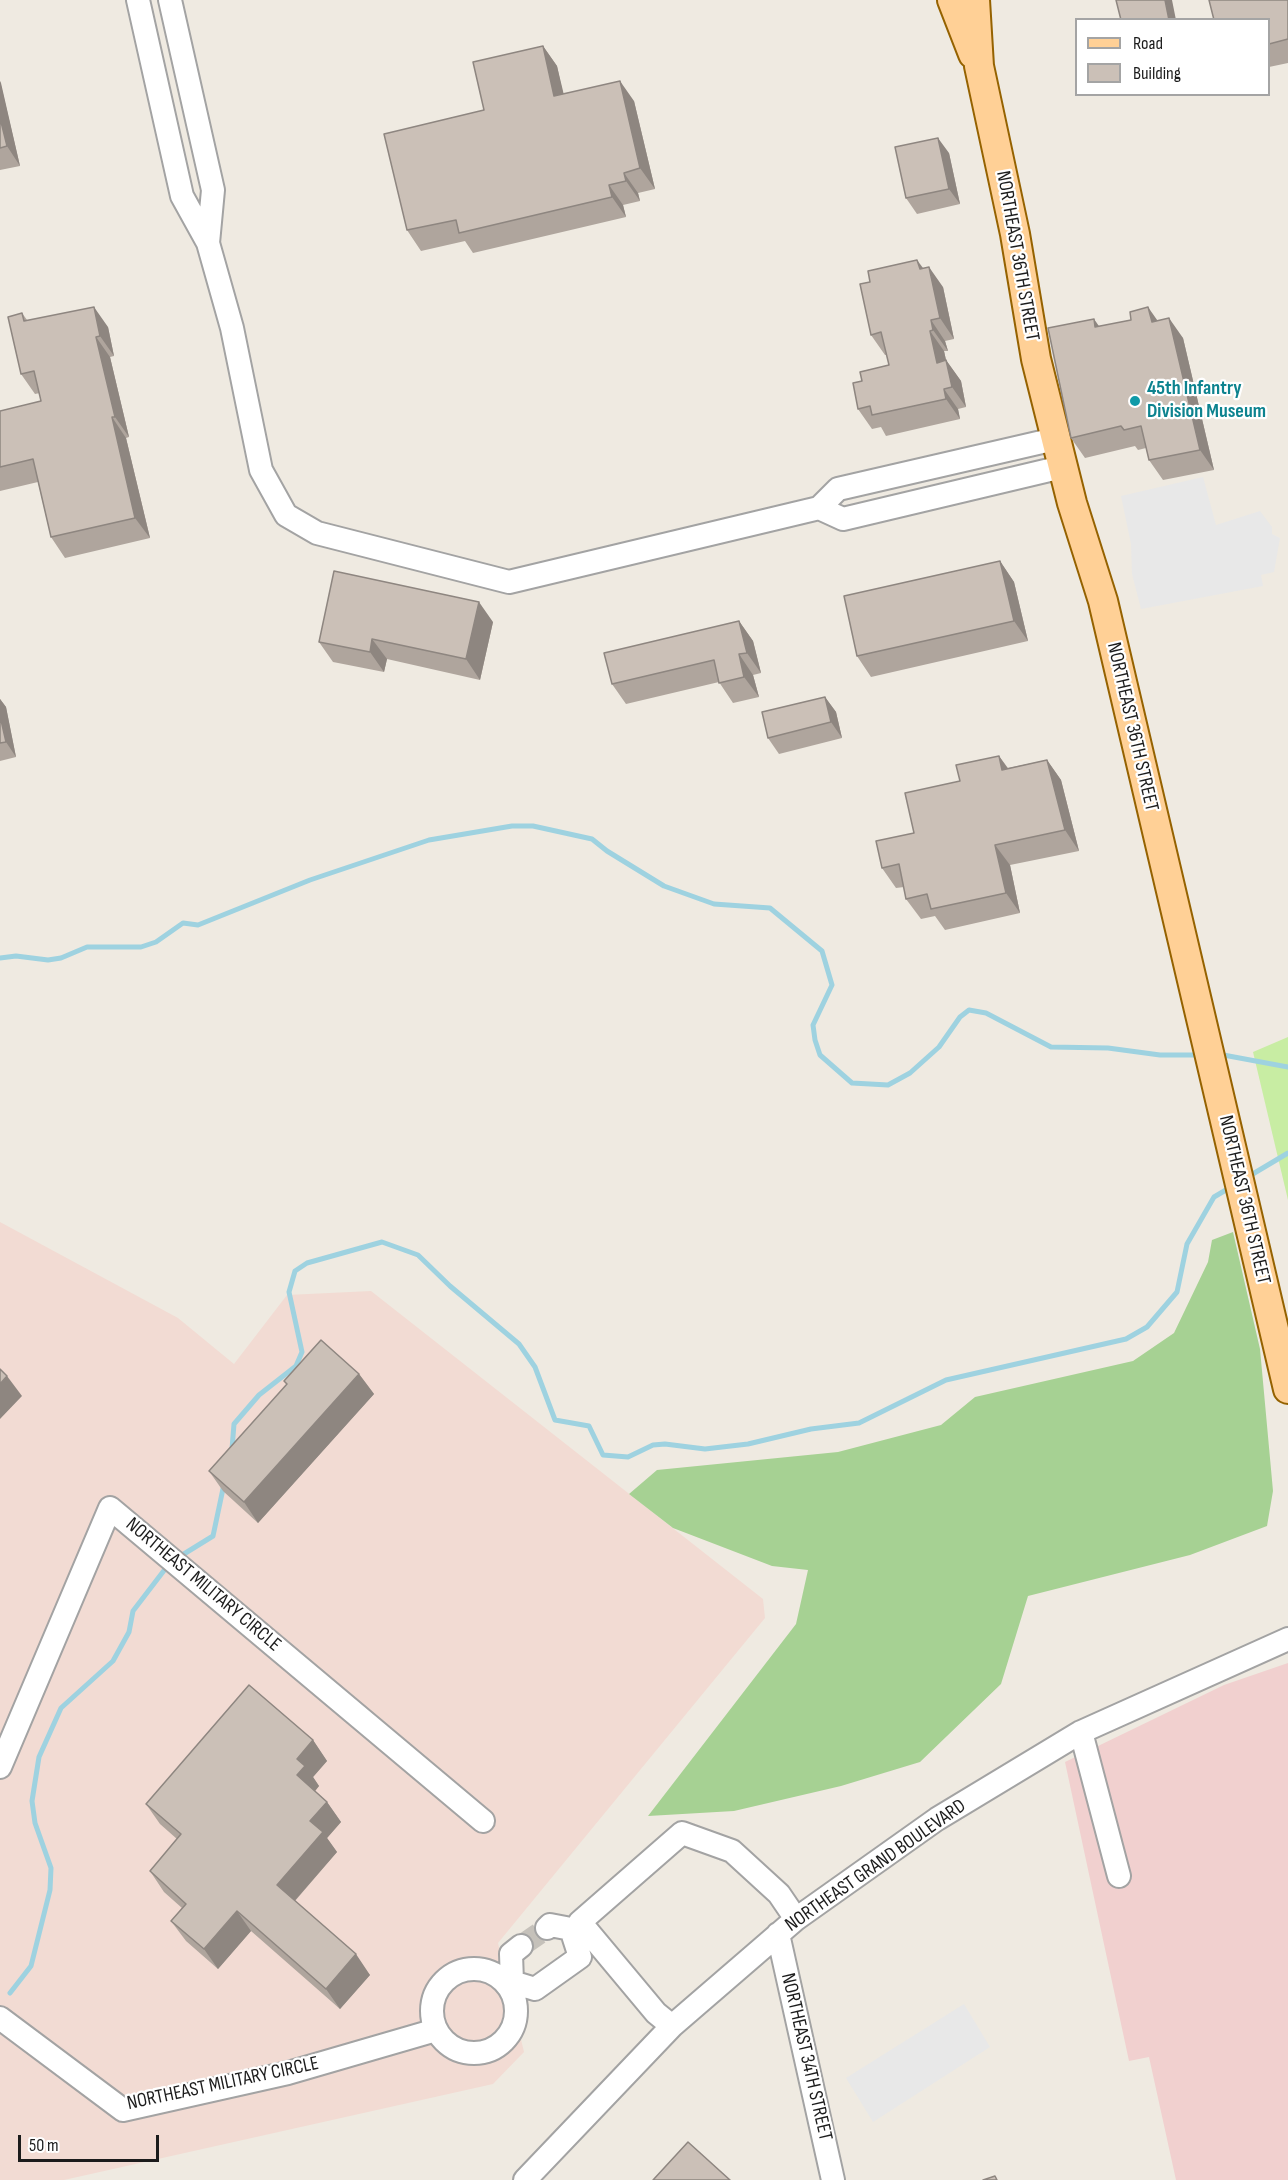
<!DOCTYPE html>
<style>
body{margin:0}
#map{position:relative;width:1288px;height:2180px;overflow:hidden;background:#efeae1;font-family:"Sofia Sans Condensed",sans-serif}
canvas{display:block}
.legend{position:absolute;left:1075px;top:18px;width:195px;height:78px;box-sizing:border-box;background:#fff;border:2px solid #a4a4a4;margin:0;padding:8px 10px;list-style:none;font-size:18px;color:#1c1c1c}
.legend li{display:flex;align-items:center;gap:12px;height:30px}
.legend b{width:30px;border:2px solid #a4a4a4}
.scale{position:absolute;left:18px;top:2135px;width:141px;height:27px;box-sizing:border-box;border:3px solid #1c1c1c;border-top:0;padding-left:8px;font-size:18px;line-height:21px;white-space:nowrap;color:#1c1c1c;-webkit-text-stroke:4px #fff;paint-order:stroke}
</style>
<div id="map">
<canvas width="1288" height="2180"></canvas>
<ul class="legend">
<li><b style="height:8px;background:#ffd096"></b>Road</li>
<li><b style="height:16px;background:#cbc0b7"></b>Building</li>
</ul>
<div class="scale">50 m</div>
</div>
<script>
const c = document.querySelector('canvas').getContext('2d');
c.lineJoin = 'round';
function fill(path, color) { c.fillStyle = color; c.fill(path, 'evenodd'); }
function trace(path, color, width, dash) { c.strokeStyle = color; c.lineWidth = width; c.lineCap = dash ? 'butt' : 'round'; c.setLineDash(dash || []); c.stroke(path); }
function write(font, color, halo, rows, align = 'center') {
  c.font = font + ' "Sofia Sans Condensed",sans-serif'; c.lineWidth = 4.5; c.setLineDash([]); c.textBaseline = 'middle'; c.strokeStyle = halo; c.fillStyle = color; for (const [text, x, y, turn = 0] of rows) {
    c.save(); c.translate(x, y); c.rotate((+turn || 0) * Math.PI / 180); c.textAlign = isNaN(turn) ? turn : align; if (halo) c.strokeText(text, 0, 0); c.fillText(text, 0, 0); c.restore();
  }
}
const commercial = new Path2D(`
 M1288 1663V2180H1176L1149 2057 1129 2061 1065 1762 1224 1685Z`);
const military = new Path2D(`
 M0 1222 178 1318 234 1364 287 1295 371 1291 763 1599 765 1618 498 1943 524 2052 493 2084 64 2180H0Z`);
const grass = new Path2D(`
 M1288 1037V1200L1253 1052Z`);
const forest = new Path2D(`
 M1233 1232 1260 1349 1273 1491 1267 1526 1190 1555 1028 1596 1001 1684 920 1762 841 1786 734 1811 648 1816 796 1624 808 1570 772 1566 673 1528 629 1494 657 1470 838 1452 941 1425 975 1397 1133 1361 1174 1333 1208 1262 1212 1240Z`);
const parking = new Path2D(`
 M1203 477 1216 525 1260 511 1272 527V534L1280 538 1274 572 1261 575 1263 586 1141 609 1132 574 1131 544 1121 496Z
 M964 2004 990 2047 873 2122 846 2078Z`);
const stream = new Path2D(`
 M0 958 16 956 48 960 61 958 87 947H141L156 942 183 923 198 925 310 880 429 840 512 826H533L592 839 607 851 664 886 714 904 770 908 822 951 832 985 813 1025 815 1040 820 1055 852 1083 888 1085 910 1073 939 1047 960 1017 969 1010 986 1013 1051 1047 1108 1048 1160 1055H1200
 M1218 1054 1288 1067
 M1246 1178 1288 1153
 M232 1449 234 1424 259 1395 296 1366 302 1352 289 1292 295 1271 307 1263 382 1242 418 1255 450 1286 519 1344 535 1367 555 1420 589 1426 603 1455 628 1457 653 1445 665 1444 705 1449 748 1444 811 1429 859 1423 946 1380 1126 1339 1147 1327 1177 1292 1187 1244 1214 1197 1231 1187
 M179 1557 213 1536 224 1484
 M10 1993 31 1966 50 1890 51 1868 35 1823 32 1801 39 1757 61 1708 113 1661 129 1632 133 1611 169 1564`);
const minorTunnel = new Path2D(`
 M521 1946 547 1928`);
const minor = new Path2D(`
 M138 0 182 196 208 243 232 328 261 470 286 515 317 533 509 582 819 508 838 489 1055 439
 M170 0 213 190 208 243
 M819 508 843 519 1062 467
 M1081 1732 1119 1876
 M0 1767 110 1508 483 1821
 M778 1934 833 2180
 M521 1946 511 1954 512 1982 535 1989 580 1957 571 1929 550 1925 547 1928
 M432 2011a42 42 0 1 1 84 0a42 42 0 1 1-84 0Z
 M0 2018 123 2110 288 2073 436 2030
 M672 2026 656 2013 580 1922 682 1833 732 1851 779 1894 796 1919
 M525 2180 672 2026 796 1919 937 1819 1081 1732 1288 1639`);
const major = new Path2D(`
 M952 0 973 54
 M975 0 979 66 1015 234 1036 359 1072 503 1103 601 1288 1389`);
const wall = new Path2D(`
 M1288 0V63L1269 67V20Z
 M543 46 557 66 563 94 634 101 655 189 638 193 640 201 623 205 626 217 473 253 465 241 421 251 407 230 484 110Z
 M0 81 20 166 0 170Z
 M949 153 960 204 917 214 906 198Z
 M943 287 954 339 945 341 948 351H944L946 360 961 381 966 407 958 409 960 419 886 436 881 427 872 429 858 409 862 381 889 365 887 355H885L871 335Z
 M22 313 27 320 108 327 114 356 110 357 129 437 126 438 150 538 65 558 51 537 38 482 0 491V411L41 401 40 393 35 394 21 374Z
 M1157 320 1183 338 1214 470 1163 480 1149 460 1146 448 1138 450 1135 446 1085 458 1071 438 1099 326Z
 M1000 561 1014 582 1028 641 871 677 857 656Z
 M739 621 753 641 761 673 753 675 759 697 733 703 719 682 626 704 612 684Z
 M493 622 480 680 387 659 384 672 333 662 319 642Z
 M825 697 836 712 842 738 779 754 768 738Z
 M0 699 6 707 16 757 0 761Z
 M999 756 1008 768 1047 760 1061 780 1079 851 1010 865 1020 913 945 930 935 916 921 919 906 899 904 887 896 888 882 868 960 781Z
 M359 1374 374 1394 258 1523 223 1491 209 1471 287 1385 284 1381Z
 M313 1740 327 1761 313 1777 319 1786 315 1791 327 1802 341 1822 327 1838 337 1852 295 1901 370 1975 340 2009 251 1931 218 1969 186 1941 171 1921 182 1908 164 1892 150 1871 177 1839 160 1824 146 1804Z`);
const shadedWall = new Path2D(`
 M1165 0H1172L1176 20H1169Z
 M543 46 557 66 569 116 554 96Z
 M0 81 1 83 20 166 7 146 0 118Z
 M620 81 634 101 655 189 640 168Z
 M938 138 949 153 960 204 949 189Z
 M624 173 638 193 640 201 626 181Z
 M609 185 623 205 626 217 612 197Z
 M917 260 932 280 929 267 943 287 954 339 940 318 920 269Z
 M94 307 108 327 114 356 100 336Z
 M1148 307 1162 327 1152 322Z
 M1169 318 1183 338 1214 470 1200 450Z
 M1094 319 1108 339 1095 327Z
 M931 320 945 341 948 351 933 330Z
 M930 331 944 351 951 383 937 363Z
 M96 337 110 357 129 437 115 417Z
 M946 360 961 381 966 407 952 387Z
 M944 389 958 409 960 419 946 399Z
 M112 417 126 438 150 538 135 518Z
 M1000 561 1014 582 1028 641 1014 621Z
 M479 602 493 622 480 680 466 659Z
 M739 621 753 641 761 673 747 653Z
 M372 639 387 659 384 672 370 652Z
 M739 654 753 675 759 697 744 677Z
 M825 697 836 712 842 738 831 722Z
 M0 699 6 707 16 757 6 742 0 716Z
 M999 756 1013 776 1002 770Z
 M1047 760 1061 780 1079 851 1065 830Z
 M995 845 1010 865 1020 913 1006 893Z
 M359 1374 374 1394 258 1523 244 1502Z
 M7 1376 22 1396 0 1419V1384Z
 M313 1740 327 1761 313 1777 319 1786 311 1796 297 1775V1759Z
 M327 1802 341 1822 327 1838 337 1852 291 1905 277 1885 310 1821Z
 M237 1911 251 1931 218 1969 204 1949Z
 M356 1954 370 1975 340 2009 326 1989Z`);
const building = new Path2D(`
 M1116 0H1165L1169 20H1121Z
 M1209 0H1288V39L1269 44V20H1214Z
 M543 46 554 96 620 81 640 168 624 173 626 181 609 185 612 197 459 233 456 220 407 230 384 134 484 110 473 62Z
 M0 118 7 146 0 148Z
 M938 138 949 189 906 198 895 147Z
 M917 260 920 269 929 267 940 318 931 320 933 330 930 331 937 363 946 360 952 387 944 389 946 399 872 415 870 406 858 409 853 383 862 381 860 372 889 365 881 332 871 335 860 284 870 282 868 271Z
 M94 307 100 336 96 337 115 417H112L135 518 51 537 33 459 0 467V411L41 401 34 371 21 374 8 317 22 313 24 321Z
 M1148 307 1152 322 1169 318 1200 450 1149 460 1141 426 1124 430 1121 426 1071 438 1048 328 1094 319 1095 327 1131 320 1130 312Z
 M1000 561 1014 621 857 656 844 596Z
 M334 571 479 602 466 659 372 639 370 652 319 642Z
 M739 621 747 653 739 654 744 677 719 683 714 660 612 684 604 653Z
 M825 697 831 722 768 738 762 712Z
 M0 716 6 742 0 743Z
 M999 756 1002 770 1047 760 1065 830 995 845 1006 893 931 909 927 894 906 899 899 864 882 868 876 841 914 833 905 793 960 781 956 765Z
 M321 1340 359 1374 244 1502 209 1471 287 1384 284 1381Z
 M0 1369 7 1376 0 1384Z
 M249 1685 313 1740 297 1759 305 1766 297 1775 327 1802 310 1821 323 1832 277 1885 356 1954 326 1989 237 1911 204 1949 171 1921 186 1904 150 1871 181 1834 146 1804Z
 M688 2142 730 2180H653Z
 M995 2176 997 2180H983Z`);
const markers = [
 [1135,401,6,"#0f9aa8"]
];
const streetNames = [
 ["NORTHEAST 36TH STREET",1017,256,80],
 ["NORTHEAST 36TH STREET",1132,727,77],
 ["NORTHEAST 36TH STREET",1244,1200,77],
 ["NORTHEAST MILITARY CIRCLE",203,1585,40],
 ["NORTHEAST GRAND BOULEVARD",876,1866,-35],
 ["NORTHEAST 34TH STREET",806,2057,77],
 ["NORTHEAST MILITARY CIRCLE",223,2084,-12]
];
const cultureNames = [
 ["45th Infantry",1147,389],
 ["Division Museum",1147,412]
];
fill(commercial, '#f1d0cf');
fill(military, '#f2dbd3');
fill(grass, '#c8eda3');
fill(forest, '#a6d193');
fill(parking, '#e8e8e8');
trace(stream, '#9ed2e0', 5);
trace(minorTunnel, '#c5c1ba', 22, [22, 11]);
trace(minor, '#a3a3a3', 26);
trace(major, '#956200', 32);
trace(minor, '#fff', 22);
trace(major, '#ffd096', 28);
fill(wall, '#afa59d');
fill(shadedWall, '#8e8680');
fill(building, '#cbc0b7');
trace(building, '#8e8680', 1.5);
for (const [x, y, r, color] of markers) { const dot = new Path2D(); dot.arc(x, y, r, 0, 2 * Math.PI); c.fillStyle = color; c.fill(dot); trace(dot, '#fff', 2); }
write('20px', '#1c1c1c', '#fff', streetNames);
write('bold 20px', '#0d838f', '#fff', cultureNames, 'left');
</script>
